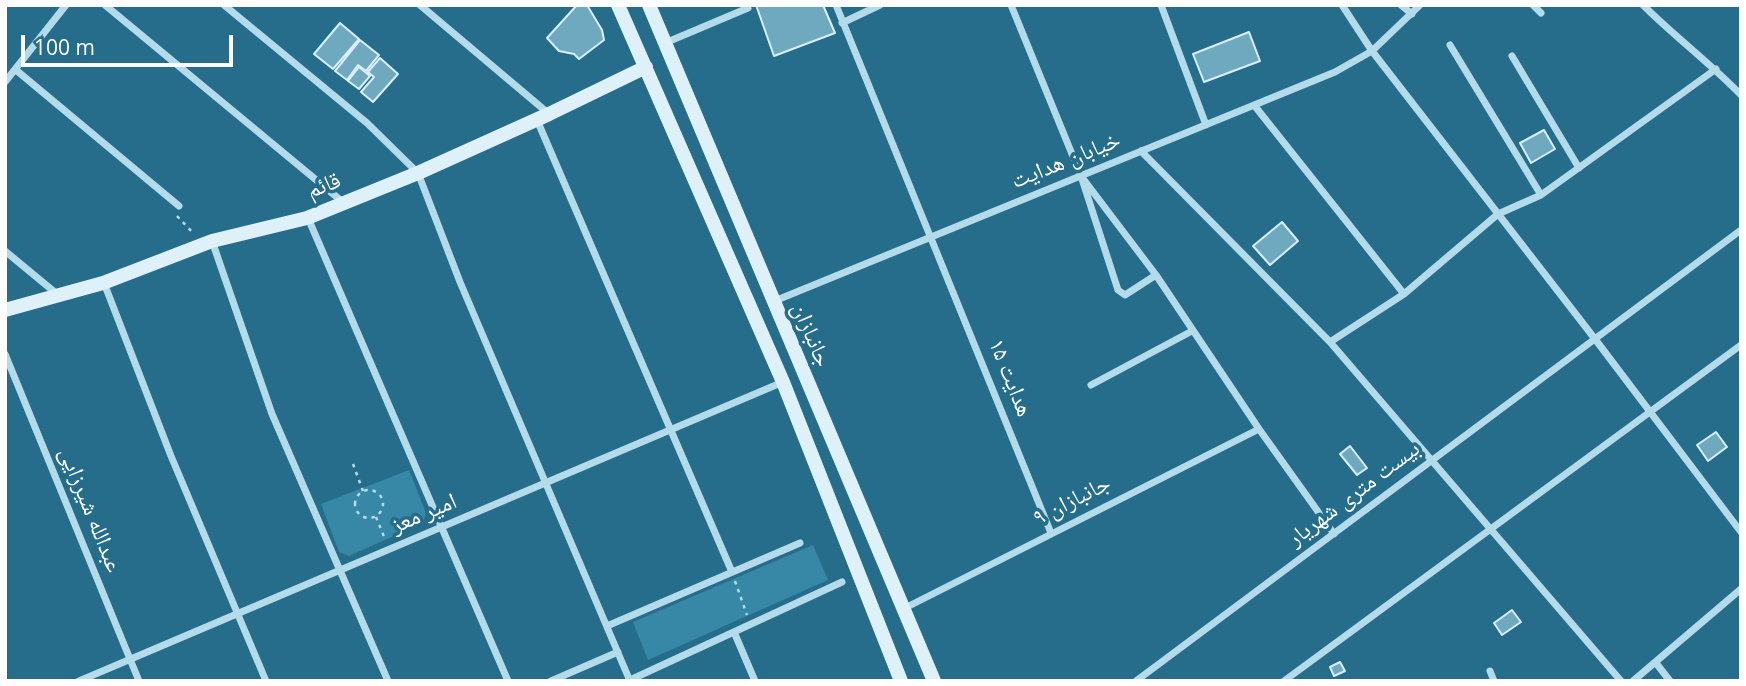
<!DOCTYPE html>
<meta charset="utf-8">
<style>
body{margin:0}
#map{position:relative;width:1746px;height:686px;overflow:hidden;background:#256d8b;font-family:"Open Sans",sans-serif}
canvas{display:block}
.frame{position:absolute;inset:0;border:7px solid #fff;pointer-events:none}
.scale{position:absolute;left:21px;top:35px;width:212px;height:32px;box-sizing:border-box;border:4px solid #fff;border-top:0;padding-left:9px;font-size:21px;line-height:24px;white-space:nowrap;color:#fff;-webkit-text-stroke:5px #256d8b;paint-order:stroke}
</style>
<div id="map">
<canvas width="1746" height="686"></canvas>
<div class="frame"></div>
<div class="scale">100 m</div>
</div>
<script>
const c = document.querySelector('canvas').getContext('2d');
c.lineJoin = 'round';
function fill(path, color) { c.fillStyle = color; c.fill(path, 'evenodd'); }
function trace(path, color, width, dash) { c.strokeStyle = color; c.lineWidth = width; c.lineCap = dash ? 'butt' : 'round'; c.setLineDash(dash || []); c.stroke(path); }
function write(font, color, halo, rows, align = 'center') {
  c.font = font + ' "Open Sans","Noto Naskh Arabic",sans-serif'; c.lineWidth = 7; c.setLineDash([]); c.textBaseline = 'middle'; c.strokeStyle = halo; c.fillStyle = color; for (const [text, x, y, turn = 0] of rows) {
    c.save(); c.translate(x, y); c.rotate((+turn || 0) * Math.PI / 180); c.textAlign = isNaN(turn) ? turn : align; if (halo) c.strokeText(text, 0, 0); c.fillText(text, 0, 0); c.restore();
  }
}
const green = new Path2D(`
 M409 470 426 513 423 523 349 556 339 552 321 504Z
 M813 545 828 580 648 660 633 622Z`);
const building = new Path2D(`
 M577 5H587L602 30 604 40 579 59 574 54 559 51 547 38Z
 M756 5H823L835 33 774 56Z
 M340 23 359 39 333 69 314 54Z
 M1249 32 1260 61 1204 82 1193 54Z
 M360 40 379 55 366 71 358 65 347 80 335 71Z
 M380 58 398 74 373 102 361 92 374 77 368 72Z
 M359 67 370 76 359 89 348 81Z
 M1544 130 1555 149 1531 163 1520 143Z
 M1282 222 1298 241 1270 265 1253 246Z
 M1716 432 1727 447 1708 461 1697 445Z
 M1350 446 1367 468 1357 475 1340 454Z
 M1512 610 1521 622 1502 635 1494 623Z
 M1340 662 1345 671 1334 676 1330 667Z`);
const path = new Path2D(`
 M177 216 194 234
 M353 464 363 491
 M355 504a14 14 0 1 1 28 0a14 14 0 1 1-28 0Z
 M376 517 385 539
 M735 581 747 615`);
const street = new Path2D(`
 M105 5 344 203
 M224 5 367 123 418 173 460 282 630 681
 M420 5 548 113
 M836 5 1051 533
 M1011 5 1081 176 1118 290 1125 295 1156 275
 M1161 5 1206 125
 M1342 5 1372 51 1595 339 1741 532
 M1401 5 1412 14
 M1533 5 1541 13
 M1643 5C1674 36 1710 63 1741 95
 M842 23 880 5
 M665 43 748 8
 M1450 45 1541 195
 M1512 56 1579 168
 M16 70 179 206
 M5 82 66 5
 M1254 105 1404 294
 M537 120 732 572
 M1141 151 1330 342 1621 681
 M1081 176 1156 275 1259 429 1334 534
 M308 218 508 681
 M212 241 272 414 388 681
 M5 251 57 294
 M104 283 171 456 266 681
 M772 302 1335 72 1372 51 1420 5
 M1330 342 1404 294 1498 214 1541 195 1716 69
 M5 354 139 681
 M1091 385 1192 331
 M903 609 1259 429
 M607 626 800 543
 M734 632 755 681
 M1656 663 1670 681
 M1490 671 1494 681
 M630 680 842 582
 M79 681 783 382
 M551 681 618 652
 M1136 681 1741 230
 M1284 681 1741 345
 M1633 681 1741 589`);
const secondary = new Path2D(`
 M618 5 783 382 901 681
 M649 5 934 681
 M5 310 103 283 212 241 307 218 418 173 549 114 646 67`);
const streetNames = [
 ["خیابان هدایت",1066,161,-22],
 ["قائم",324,186,-21],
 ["جانبازان",811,335,67],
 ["هدایت ۱۵",1010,378,68],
 ["بیست متری شهریار",1354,494,-37],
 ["جانبازان ۹",1072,501,-27],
 ["عبدالله شیرزایی",90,510,68],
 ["امیر معز",424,514,-23]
];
fill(green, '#3787a6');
fill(building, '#6ea9c0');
trace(building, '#d8eff8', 2);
trace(path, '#b4dbea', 2.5, [3.5, 5]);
trace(street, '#b4dbea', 7);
trace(secondary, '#def1f8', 14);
write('23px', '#fff', '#256d8b', streetNames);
</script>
